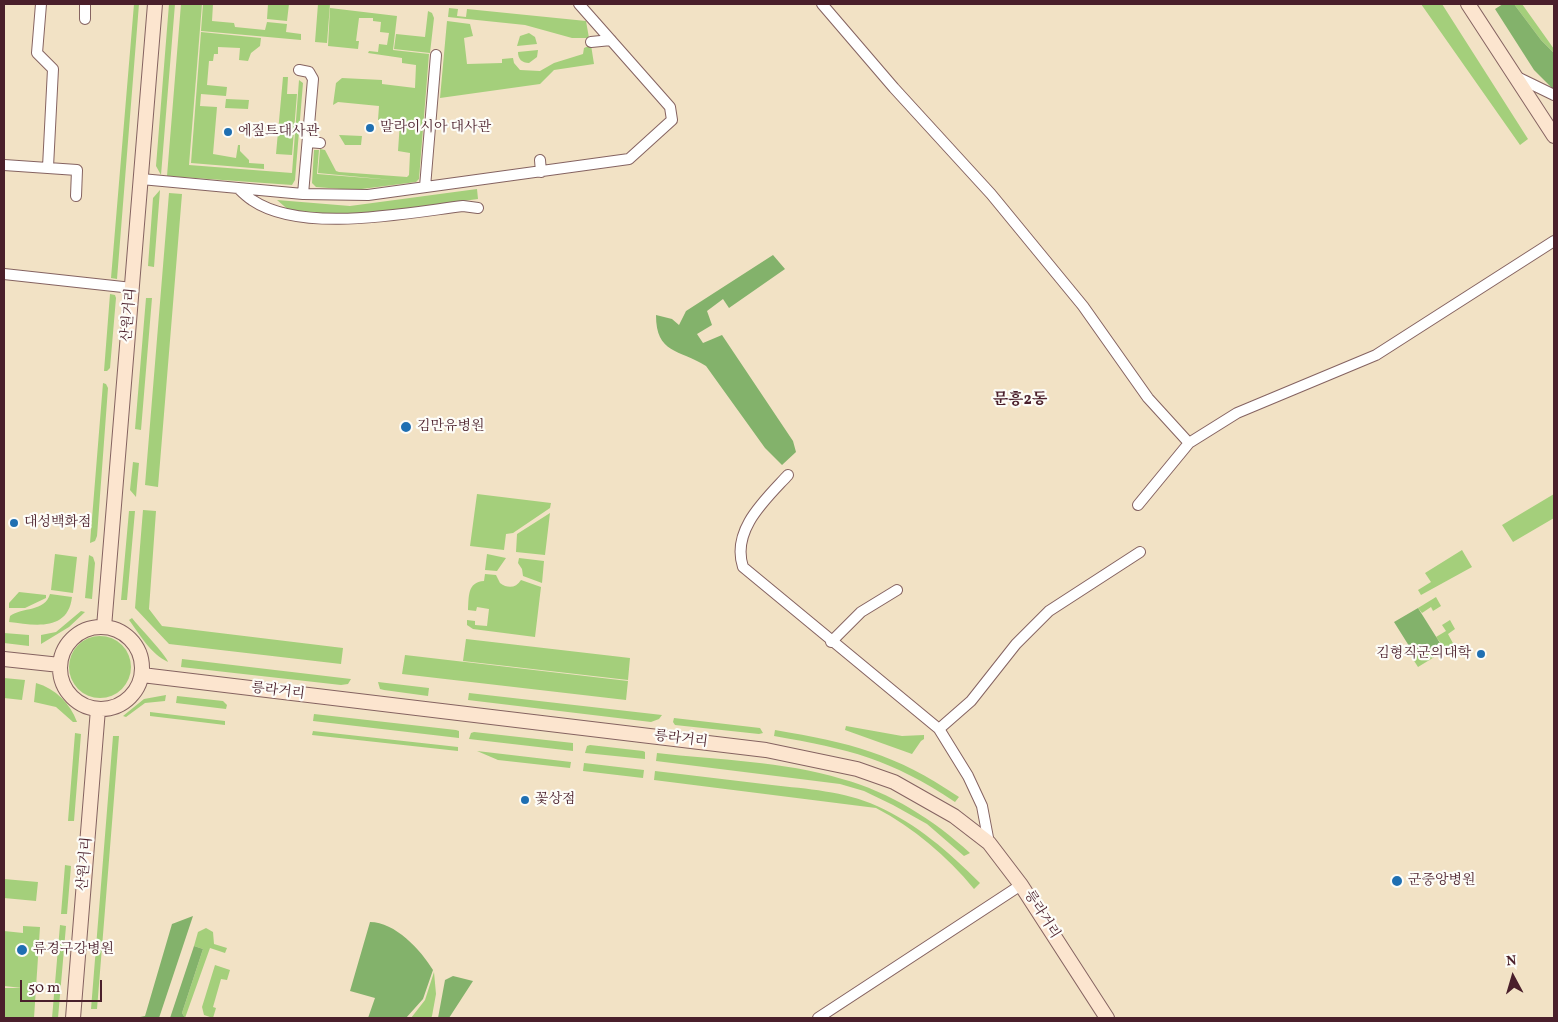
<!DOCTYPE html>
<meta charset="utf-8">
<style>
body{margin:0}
#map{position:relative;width:1558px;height:1022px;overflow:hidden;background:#f2e2c5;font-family:Vollkorn,serif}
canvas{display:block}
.frame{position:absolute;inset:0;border:5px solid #4a1f2b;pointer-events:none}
.north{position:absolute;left:1488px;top:952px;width:50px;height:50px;-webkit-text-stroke:4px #fdfcf7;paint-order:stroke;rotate:354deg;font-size:14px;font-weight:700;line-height:20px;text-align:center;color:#4a1f2b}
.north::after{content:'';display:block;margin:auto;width:18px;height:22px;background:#4a1f2b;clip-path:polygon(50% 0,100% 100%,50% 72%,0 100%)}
.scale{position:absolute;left:20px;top:980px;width:82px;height:22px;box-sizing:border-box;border:2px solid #4a1f2b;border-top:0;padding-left:6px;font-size:15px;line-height:18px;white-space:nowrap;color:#4a1f2b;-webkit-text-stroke:4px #fdfcf7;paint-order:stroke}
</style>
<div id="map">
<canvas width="1558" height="1022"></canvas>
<div class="frame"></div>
<div class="north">N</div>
<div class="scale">50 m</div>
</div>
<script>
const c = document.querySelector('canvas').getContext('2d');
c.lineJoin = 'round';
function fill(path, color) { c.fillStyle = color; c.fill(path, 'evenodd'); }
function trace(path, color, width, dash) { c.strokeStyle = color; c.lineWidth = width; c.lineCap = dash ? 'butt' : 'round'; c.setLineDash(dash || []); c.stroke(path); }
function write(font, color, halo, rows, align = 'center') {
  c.font = font + ' Vollkorn,"Noto Serif KR",serif'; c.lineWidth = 4.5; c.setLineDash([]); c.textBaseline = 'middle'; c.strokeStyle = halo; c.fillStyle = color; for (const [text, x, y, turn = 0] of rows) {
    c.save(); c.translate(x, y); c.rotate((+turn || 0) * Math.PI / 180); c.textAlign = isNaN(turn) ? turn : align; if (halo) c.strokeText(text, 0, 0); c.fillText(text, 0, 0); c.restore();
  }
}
const green = new Path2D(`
 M134 4H139L117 279 111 278Z
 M169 4H175L161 175 156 166Z
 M181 4H202L189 165 292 173 299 80 303 83 295 180 292 185 167 176Z
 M203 4H213L212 21 234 23 235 27 265 30 267 22 287 24 286 32 301 34V40L201 31Z
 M268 4H289L287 21 267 19Z
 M318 4H330L327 43 315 42Z
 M1421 4H1442L1528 139 1520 145Z
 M1514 4H1522L1554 49V53L1541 40Z
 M330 8 397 16 393 50 429 54 419 179 416 182 354 190 316 187 312 183 314 150H319L317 174 392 180 318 173 320 149 325 150 336 171 339 172 407 177 409 175 410 153 398 151 400 122 378 120 379 106 338 102 333 105 336 83 342 78 382 80V84L415 88 416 65 402 63V58L368 53 369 51 378 52 379 44 387 45 389 33 380 32 381 22 373 21V18H359L356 41H359L358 49 328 46Z
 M449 8 458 9 457 16 466 17 467 9 586 21 589 38H572L525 25 448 17Z
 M428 11 432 13 434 18 430 53 394 49 396 34 425 37Z
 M447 21 470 24 473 36 464 38 467 64 502 63V59L513 58 514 63 520 70 540 71 554 63 583 54 584 48 591 45 594 64 554 70 540 84 440 98Z
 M201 32 261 38 260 46 251 53 248 61 239 60 240 48 218 47V54H214L213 61H209L207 85 227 87 226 96 201 94 200 106 217 107 213 154 236 158 238 145H240V151L249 160V163L264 164V169L191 163Z
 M529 33 535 37 537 44 517 46 520 36Z
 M538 50 537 57 529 63C522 63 518 59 518 52Z
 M283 77H288L287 94H297L292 155 276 154Z
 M226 99 249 100 248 109 225 108Z
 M339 135 362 136 361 145H345Z
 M477 189 478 199 347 216 291 212 277 200 350 206Z
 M160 190 154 267 148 266 153 198Z
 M169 193 182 194 158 487 145 485Z
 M110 294 115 295 116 298 110 368 107 371H104Z
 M146 298H152L141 430 135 429Z
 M103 383 106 384 108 388 97 536 95 541 90 543Z
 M133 462 139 463 136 497 130 490Z
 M477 494 551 503 550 508 513 533 506 534 504 550 470 546Z
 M1554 494V518L1513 542 1502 525Z
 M143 510 156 511 149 609 162 626 343 648 341 664 169 644 135 608Z
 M129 511H135L127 600H121Z
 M550 513 545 555 516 552 517 534Z
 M1462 550 1472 567 1421 595 1418 590 1431 582 1425 573Z
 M55 554 77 557 73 593 51 590Z
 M487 554 506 558 497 571 485 570Z
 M89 555 93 557 95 563 92 599 85 598Z
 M519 558 544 561 542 583 523 576 522 569 518 563Z
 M485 574 496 575 500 583C508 589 516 588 521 580L541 587 535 637 473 629 467 625V620L475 621V625L487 626 489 609 477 607 476 611 468 610C469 597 467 582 484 581Z
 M19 592 46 595V598L25 608H9V603Z
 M50 594 72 597C68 632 34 625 9 622L10 616C22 607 45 612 50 594Z
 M1436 597 1441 606 1433 611 1431 607 1422 613 1418 608Z
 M81 611 85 612 69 627 41 644V635L56 632Z
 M132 618C138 626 167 656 168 662 151 654 140 635 129 620Z
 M1450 620 1455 629 1448 634 1454 645 1418 667 1411 656 1414 654 1416 657 1440 642 1436 637 1446 631 1442 625Z
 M4 633 29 635V646L4 643Z
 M69 667a31 31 0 1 1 62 0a31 31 0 1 1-62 0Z
 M466 639 630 658 628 680 463 661Z
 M405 655 628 681 626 700 402 674Z
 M182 659 351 679 348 684 341 685 181 667Z
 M4 678 25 680 22 700 4 698Z
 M378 682 429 688 428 696 384 690 380 689Z
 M36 683C56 689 70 703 77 722H73L56 707 34 702Z
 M469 693 662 715 659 719 651 722 468 700Z
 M166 695 165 701 145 703 126 717 123 716 144 699Z
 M177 696 223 701 227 705 226 709 176 703Z
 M150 712 225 721V725L150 716Z
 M314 714 456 730 459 731V738L313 721Z
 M674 718 760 728 763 733 759 734 675 725 673 722Z
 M846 726 902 736 924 735V739L921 741 912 754 845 730Z
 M775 730C851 743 894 753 959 797L955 802C891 759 849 749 774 736Z
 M313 731 458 747V751L312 735Z
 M474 732 573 743V751L469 739 471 733Z
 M75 733 81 734 74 821H68Z
 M113 736H119L97 1009H91Z
 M590 745 643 751 645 752V759L585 753 587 746Z
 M477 751 571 762 570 768 498 760Z
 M657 753C718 760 783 761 842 779 890 792 934 820 970 853L964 856 927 824 893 805 864 791 840 784 656 761Z
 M584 763 644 770 643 778 583 771Z
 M655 771C694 776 733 780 772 785 807 789 844 791 877 806 917 824 949 852 980 883L974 889C947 856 914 828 876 808L654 780Z
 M65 865 71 866 67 914H61Z
 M4 879 38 882 36 901 4 898Z
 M60 925 66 926 58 1018H52Z
 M23 926 40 927 34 1018H4V988H22L4 986V931L23 933Z
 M206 928 213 932 214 944 227 948 225 953 210 948 185 1018 182 1013 203 949 194 946 198 932Z
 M215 965 230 970 227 980 221 979 213 1007 216 1008 213 1018 204 1015 202 1007Z
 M434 972 436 994 432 1016 431 1018H411L425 1000Z`);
const forest = new Path2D(`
 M1503 4H1514L1541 40 1554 53V90L1534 70 1495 9Z
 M773 255 785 269 729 308 723 299 707 311 712 325 697 334 703 343 722 335 793 441 796 452 782 465 765 448 706 366C679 349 656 354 656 315L672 319 679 325 686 311Z
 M1418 608 1440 643 1416 657 1394 622Z
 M193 916 159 1018H135L145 1016 172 924Z
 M370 922C395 922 421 950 433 970L423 999 406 1018H368L375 998 350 991Z
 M194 946 203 949 182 1013 185 1018H170Z
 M453 976 473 981 449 1018H438L445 980Z`);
const street = new Path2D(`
 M41 4 37 53 53 69 48 167
 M822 4 894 88 991 194 1083 306 1148 398 1189 443 1138 505
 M85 19V4
 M591 42 611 40
 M299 70 309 72 313 79 303 194
 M1517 77 1554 95
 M308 142 320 143
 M540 160 541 172
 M4 165 77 170 76 196
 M141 179 303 194 368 195 629 159 672 120 670 107 579 4
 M425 187 436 55
 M238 188C242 192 247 197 252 200 302 234 406 213 463 206L478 208
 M4 274 132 288
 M1189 443 1237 413 1376 355 1554 241
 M788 475C765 500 731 530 743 567L939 729 968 776 982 806 989 843
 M831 642 861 612 897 590
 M939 729 971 701 1016 644 1049 611 1140 552
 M818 1018 1021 885`);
const secondary = new Path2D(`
 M1468 4 1554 136
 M60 668a41 41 0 1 1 82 0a41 41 0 1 1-82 0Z
 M104 627 155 4
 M4 659 60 665
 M142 675 766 750 857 769 894 782 954 816 989 843 1021 885 1107 1018
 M73 1018 98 709`);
const markers = [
 [370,128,5,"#1f6fb2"],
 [228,132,5,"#1f6fb2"],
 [406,427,6,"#1f6fb2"],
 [14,523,5,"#1f6fb2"],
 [1481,654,5,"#1f6fb2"],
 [525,800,5,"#1f6fb2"],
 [1397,881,6,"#1f6fb2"],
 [22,950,6,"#1f6fb2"]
];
const poiNames = [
 ["말라이시아 대사관",380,128],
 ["에짚트대사관",238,132],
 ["김만유병원",417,427],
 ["대성백화점",24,523],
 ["김형직군의대학",1471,654,"right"],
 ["꽃상점",535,800],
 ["군중앙병원",1408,881],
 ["류경구강병원",33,950]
];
const streetNames = [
 ["산원거리",130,315,-85],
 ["릉라거리",278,692,7],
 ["릉라거리",681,740,7],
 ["산원거리",86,864,-85],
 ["릉라거리",1041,915,58]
];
const quarterNames = [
 ["문흥2동",1020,401]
];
fill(green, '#a4cf7b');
fill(forest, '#83b26b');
trace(street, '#856361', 12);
trace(secondary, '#856361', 16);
trace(street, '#fff', 10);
trace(secondary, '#fce5cf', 14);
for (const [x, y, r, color] of markers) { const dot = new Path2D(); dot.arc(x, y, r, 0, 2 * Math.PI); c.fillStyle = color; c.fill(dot); trace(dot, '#fdfcf7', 2); }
write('14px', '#4a1f2b', '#fdfcf7', poiNames, 'left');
write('14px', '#4a1f2b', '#fdfcf7', streetNames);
write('bold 16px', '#4a1f2b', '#fdfcf7', quarterNames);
</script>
